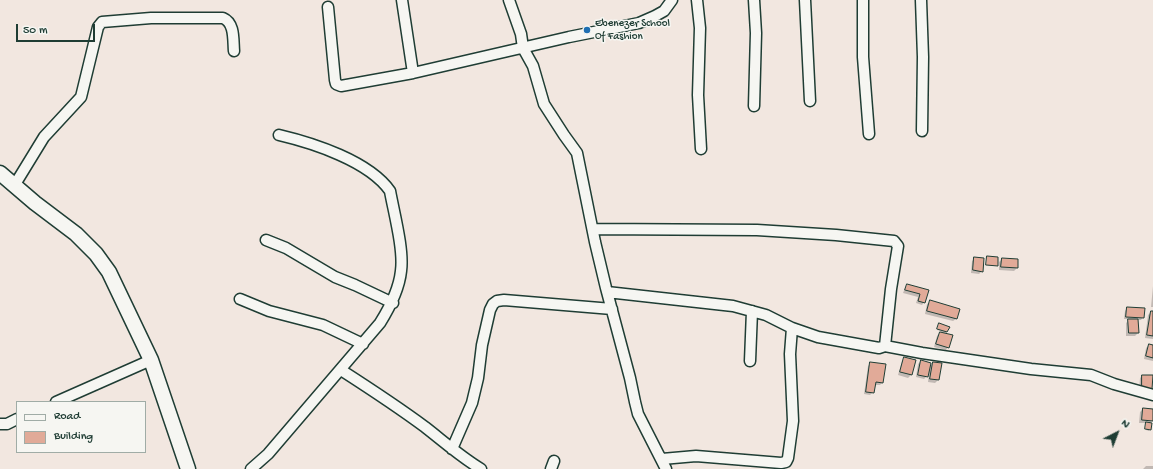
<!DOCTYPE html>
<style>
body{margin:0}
#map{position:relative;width:1153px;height:469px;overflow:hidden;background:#f2e7e0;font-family:"Gochi Hand",sans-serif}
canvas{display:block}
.legend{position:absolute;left:16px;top:401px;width:130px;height:52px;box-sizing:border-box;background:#f6f6f2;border:1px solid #a0aca6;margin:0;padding:5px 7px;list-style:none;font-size:12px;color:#1f3d34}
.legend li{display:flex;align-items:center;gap:8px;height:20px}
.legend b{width:20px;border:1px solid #a0aca6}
.north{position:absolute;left:1097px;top:413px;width:40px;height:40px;-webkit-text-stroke:3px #f6f6f2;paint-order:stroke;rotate:42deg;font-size:11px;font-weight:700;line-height:16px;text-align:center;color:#1f3d34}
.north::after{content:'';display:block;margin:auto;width:14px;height:18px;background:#1f3d34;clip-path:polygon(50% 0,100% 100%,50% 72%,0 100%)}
.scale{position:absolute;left:16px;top:24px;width:79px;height:18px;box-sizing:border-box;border:2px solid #1f3d34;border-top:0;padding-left:5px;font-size:12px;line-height:14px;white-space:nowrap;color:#1f3d34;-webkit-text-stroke:3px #f6f6f2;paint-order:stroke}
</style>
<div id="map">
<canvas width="1153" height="469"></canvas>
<ul class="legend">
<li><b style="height:5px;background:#f6f6f2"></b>Road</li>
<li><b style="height:11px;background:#e1aa98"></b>Building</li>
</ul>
<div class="north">N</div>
<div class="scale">50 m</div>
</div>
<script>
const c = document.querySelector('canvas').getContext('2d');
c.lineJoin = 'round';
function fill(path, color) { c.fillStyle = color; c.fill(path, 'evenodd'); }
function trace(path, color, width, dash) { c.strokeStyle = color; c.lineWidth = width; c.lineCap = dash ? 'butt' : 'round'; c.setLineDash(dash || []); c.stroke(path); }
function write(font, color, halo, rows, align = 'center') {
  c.font = font + ' "Gochi Hand",sans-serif'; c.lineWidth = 3; c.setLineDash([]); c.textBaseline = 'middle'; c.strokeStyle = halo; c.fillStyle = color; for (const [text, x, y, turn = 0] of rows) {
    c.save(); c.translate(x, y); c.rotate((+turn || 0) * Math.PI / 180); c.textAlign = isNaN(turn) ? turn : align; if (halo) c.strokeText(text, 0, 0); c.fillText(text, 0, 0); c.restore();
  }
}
const shadow = new Path2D(`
 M975 258 982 271 979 274 971 273 972 261Z
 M1002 259 1017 268 1014 271 999 270V262Z
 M907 285 928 291 924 302 922 305 916 303 918 297 903 293 905 288Z
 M1153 286V307H1151Z
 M930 302 956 319 953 321 925 314 927 304Z
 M1127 308 1143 317 1141 320H1138V333L1135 336H1126V323L1130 319H1124L1125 311Z
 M1151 312H1153V339L1145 338 1148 315Z
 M939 325 947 332 944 334 948 347 946 350 934 347 937 336 941 331 937 330Z
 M1149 345 1153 346V361L1144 359 1146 348Z
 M905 358 915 360 911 375 908 378 898 375 902 361Z
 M921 361 929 367 933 363 938 380 935 383 928 382 929 374 924 379 916 377 918 364Z
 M871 363 882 383 880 385H874L873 392 870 395 864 394 868 366Z
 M1142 376 1152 388 1149 391H1139L1140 378Z
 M1143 409 1153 410 1152 421 1150 423 1151 424 1149 431 1146 430 1147 423H1139L1140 412Z
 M1146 466H1153V469H1143Z`);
const building = new Path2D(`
 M987 256 998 257V266L986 265Z
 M974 257 984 258 983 272 973 270Z
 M1002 258 1018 259V268L1001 267Z
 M907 284 929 290 925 303 918 301 920 294 905 290Z
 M930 300 960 309 957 319 927 311Z
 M1127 307 1145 308 1144 318 1126 317Z
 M1151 311H1153V336L1147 335Z
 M1128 319H1138L1139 333H1129Z
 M939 323 950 327 947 332 937 329Z
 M940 332 953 335 949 348 936 344Z
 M1149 344 1153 345V358L1146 356Z
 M904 357 916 360 912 375 900 372Z
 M921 360 931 363 928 377 918 375Z
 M870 362 886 364 883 383 876 382 874 393 866 392Z
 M933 362 942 363 939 380 930 379Z
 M1142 375H1153L1152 389 1142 388Z
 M1143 408 1153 409V421L1142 420Z
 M1146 422 1152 423 1151 430 1145 429Z`);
const street = new Path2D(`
 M402 0 413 73
 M509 0 521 34 523 48 533 66 544 104 564 135 577 153 595 242 606 288 630 378 635 402 638 414 666 469
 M697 0 700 28 698 95 701 149
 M805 0 810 101
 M863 0V57L869 134
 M921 0 923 57 922 131
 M328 7 335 80 336 84 341 86 413 73 569 37 639 23 655 16 664 11 672 0
 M754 106 756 33 754 0
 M14 186 44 137 81 97 98 27 102 22 151 18H223C235 23 233 40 234 51
 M593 229 757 230 836 235 894 241 898 246 891 289 885 346
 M266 240 286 248 335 277 355 285 393 303
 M607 292 733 306 766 315 792 328 818 337 879 348 885 346 922 353 1031 369 1091 375 1114 384 1153 395
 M240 299 269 311 323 325 363 344
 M750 361 752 311
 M341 370C369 388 398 407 425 427 443 441 461 457 481 469
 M56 402 151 360
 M0 424H7L17 419
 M452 449 472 403 478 378 482 345 490 310 493 304 497 301 504 300 612 309
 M662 459 696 456 781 463 786 462 788 458 793 421 790 354 792 328
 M251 469 268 454 380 323C390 307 399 290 401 271 404 250 394 213 390 191 369 161 313 143 279 135
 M551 469 554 461`);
const secondary = new Path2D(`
 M0 173 35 203 76 234 96 254 109 272 151 360 188 469`);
const markers = [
 [587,30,4,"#1f6fb2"]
];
const poiNames = [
 ["Ebenezer School",595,24],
 ["Of Fashion",595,37]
];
fill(shadow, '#0003');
fill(building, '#e1aa98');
trace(building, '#1f3d34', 1);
trace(street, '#1f3d34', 13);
trace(secondary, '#1f3d34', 17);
trace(street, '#f6f6f2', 10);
trace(secondary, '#f6f6f2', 14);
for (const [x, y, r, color] of markers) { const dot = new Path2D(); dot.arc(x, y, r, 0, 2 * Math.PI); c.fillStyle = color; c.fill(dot); trace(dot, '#f6f6f2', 1.5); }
write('11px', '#1f3d34', '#f6f6f2', poiNames, 'left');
</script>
